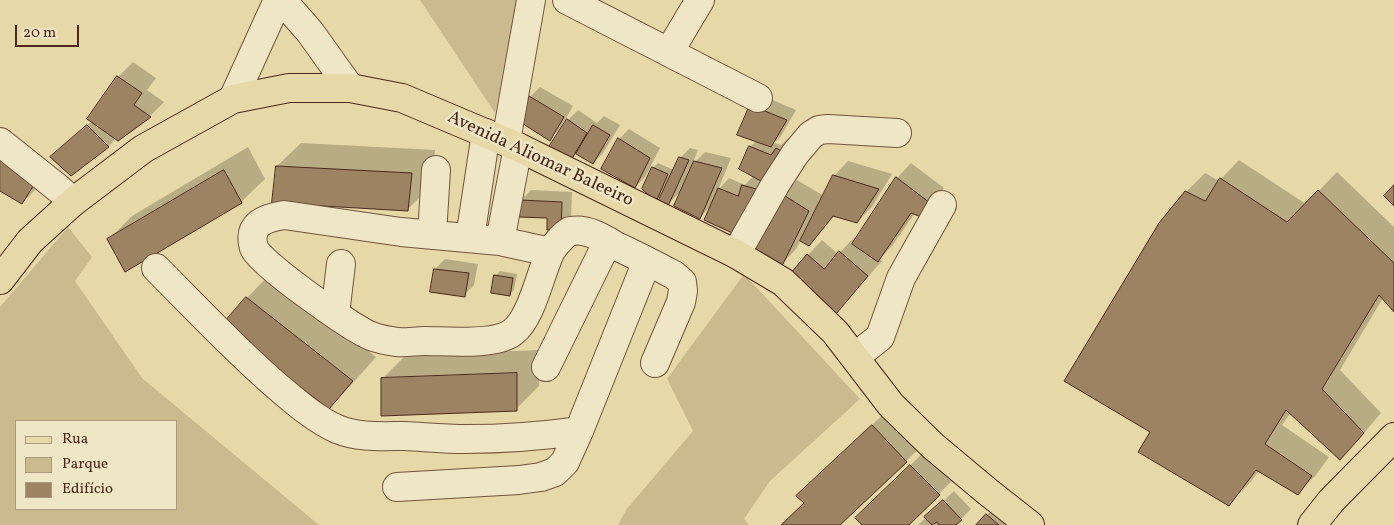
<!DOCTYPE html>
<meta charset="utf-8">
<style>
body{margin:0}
#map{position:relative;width:1394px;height:525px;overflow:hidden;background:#e6d8a7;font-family:Vollkorn,serif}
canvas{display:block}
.legend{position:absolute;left:15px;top:420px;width:162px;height:90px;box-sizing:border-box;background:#efe6c6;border:1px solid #ad9a81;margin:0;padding:6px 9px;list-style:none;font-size:15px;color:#4b2819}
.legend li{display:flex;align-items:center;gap:10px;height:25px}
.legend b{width:25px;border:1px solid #ad9a81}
.scale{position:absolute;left:15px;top:25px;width:64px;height:22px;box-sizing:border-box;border:2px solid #4b2819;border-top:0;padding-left:6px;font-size:15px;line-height:18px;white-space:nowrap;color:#4b2819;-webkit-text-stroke:4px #efe6c6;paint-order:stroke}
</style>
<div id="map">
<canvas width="1394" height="525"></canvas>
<ul class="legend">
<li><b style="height:6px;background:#e6d8a7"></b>Rua</li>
<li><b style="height:14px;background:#ccba8f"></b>Parque</li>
<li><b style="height:14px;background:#9c8463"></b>Edifício</li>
</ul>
<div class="scale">20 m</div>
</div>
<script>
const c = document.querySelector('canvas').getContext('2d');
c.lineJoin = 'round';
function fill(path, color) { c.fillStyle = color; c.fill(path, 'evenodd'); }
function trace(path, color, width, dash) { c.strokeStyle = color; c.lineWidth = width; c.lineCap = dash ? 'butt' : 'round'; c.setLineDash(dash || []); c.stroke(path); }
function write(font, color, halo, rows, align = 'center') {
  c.font = font + ' Vollkorn,serif'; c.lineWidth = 5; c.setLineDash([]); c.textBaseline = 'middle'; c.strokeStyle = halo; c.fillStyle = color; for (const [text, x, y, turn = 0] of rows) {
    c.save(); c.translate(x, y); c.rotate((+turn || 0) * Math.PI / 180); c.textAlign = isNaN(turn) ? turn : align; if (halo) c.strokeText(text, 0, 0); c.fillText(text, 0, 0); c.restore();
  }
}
const green = new Path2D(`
 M420 0H519L495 113Z
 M68 227 92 257 75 281 142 378 319 525H0V307ZM16 421H176V509H16Z
 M744 274 860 399 770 481 744 519 749 525H618L626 510 693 431 667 379Z`);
const shadow = new Path2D(`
 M133 62 156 78 147 90 164 102 150 116 118 139 116 138 108 147H62L92 121 118 77Z
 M540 87 573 106 560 128 549 139 530 97Z
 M761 95 796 110 781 136 774 143 781 145 787 139 796 144 767 184 706 219 711 206 700 217 682 190 668 204 662 194 656 201 653 168 658 163 674 170 680 158 690 148 698 150 692 165 705 152 731 158 718 190 729 178 745 185 754 175 750 147 756 141Z
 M578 110 597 123 604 116 620 125 603 153 593 163 577 153 570 160 568 120Z
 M629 129 660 148 645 177 635 187 619 139Z
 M0 135 37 188 22 203 0 189Z
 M301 143 435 150 431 186 408 209 277 166Z
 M248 147 265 179 241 202 109 239 132 216Z
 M1239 160 1306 204 1337 172 1394 227V310L1383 298 1340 370 1381 413 1358 440 1340 458 1291 412 1282 425 1329 457 1316 475 1298 493 1259 471 1247 486 1229 504 1152 431 1186 192 1205 173 1219 181Z
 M848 161 892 174 872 207 857 222 835 215 824 229 809 244 801 240 796 249 782 264 783 195 797 180 824 196 834 176Z
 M911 163 944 188 935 201 915 213 892 246 879 259 882 261 850 297 836 312 808 255 822 240 838 254 855 237 856 239 897 178Z
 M531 190 572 192 571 219 561 229 549 217 521 200Z
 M445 259 478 264 474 285 464 295 435 269Z
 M500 271 517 274 514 290 509 295 495 276Z
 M270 274 376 357 352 384 329 407 223 326 247 298Z
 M540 350 539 386 516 409 382 379 406 355Z
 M891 407 925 443 839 525H782L805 503 816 478Z
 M925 451 953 480 907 525H864L872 503Z
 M954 491 971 509 955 525H918Z
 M997 505 1021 525H977Z`);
const building = new Path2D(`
 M117 76 142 93 134 105 151 117 118 141 87 119Z
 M529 96 564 117 550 141 517 120Z
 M750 105 787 120 771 147 737 135Z
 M567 119 587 133 570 162 547 150Z
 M87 125 109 147 71 176 50 157Z
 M593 125 610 135 593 164 576 154Z
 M618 138 650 158 635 188 601 169Z
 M749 146 771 155 776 148 787 154 768 185 739 169Z
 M679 157 689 160 668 206 659 200Z
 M0 158 37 180 22 204 0 191Z
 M694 161 722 168 700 219 674 206Z
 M276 166 412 173 408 211 272 203Z
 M652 167 668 174 656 202 642 189Z
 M224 170 242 203 125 272 107 239Z
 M833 175 879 189 857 223 833 216 809 246 800 241Z
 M896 177 930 203 921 217 911 213 878 262 852 244Z
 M1220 178 1287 222 1318 190 1394 263V312L1379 295 1322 389 1364 433 1340 460 1286 410 1265 444 1312 476 1298 495 1256 470 1229 506 1138 452 1150 432 1064 381 1159 223 1185 191 1205 201Z
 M742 185 760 190 739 236 704 220 718 188 738 196Z
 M1394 185V206L1384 196Z
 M782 194 809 211 782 266 751 246Z
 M520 200 562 202 561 230H547V218L519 217Z
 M839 251 868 276 836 314 790 274 807 254 824 269Z
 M434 269 469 273 465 297 430 292Z
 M494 275 513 278 510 296 491 293Z
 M246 297 353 381 329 409 221 326Z
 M517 373V411L381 416V378Z
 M872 425 907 462 840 525H781L804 503 796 496Z
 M910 465 940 495 909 525H862L855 518Z
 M943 500 962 520 956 525H939L937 522 932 525 924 517Z
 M986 514 999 525H976Z`);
const minor = new Path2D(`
 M282 0 310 32 350 88
 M567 0 758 98
 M669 52 700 0
 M233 99 278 0
 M506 141 531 0
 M0 142 59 189 73 202
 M432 235 436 170
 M470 238 486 133
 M500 241 518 147
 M550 252 500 241 401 232 284 215C265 218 247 224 254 248 258 262 354 330 371 336 379 339 389 341 397 342 406 343 415 341 424 341 446 341 496 346 513 332 532 317 540 274 550 253 552 248 564 234 570 231 573 231 579 230 582 231 593 232 606 240 616 246 636 255 655 265 674 275L682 282 683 291 681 302 655 363
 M736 254 775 185 795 154 811 135 819 130 828 129 897 133
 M156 268C196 308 235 350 278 387 297 403 315 419 337 429 359 438 382 436 405 436 425 437 445 439 466 439 504 439 542 436 579 431
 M335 314 341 264
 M855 357 880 337 901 278 942 205
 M546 367 608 241
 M397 487 519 480 541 477 555 472 565 462 579 431 647 261`);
const major = new Path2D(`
 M0 280 30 241 73 202 143 149 233 99 289 88H350L402 98 518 147 736 254 783 282 835 332 891 405 933 446 988 492 1030 525
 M1312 525 1331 501 1394 437`);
const streetNames = [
 ["Avenida Aliomar Baleeiro",540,160,25]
];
fill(green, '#ccba8f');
fill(shadow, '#0003');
fill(building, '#9c8463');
trace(building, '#4b2819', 1);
trace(minor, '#72543c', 30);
trace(major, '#4b2819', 30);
trace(minor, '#efe6c6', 28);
trace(major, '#e6d8a7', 28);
write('18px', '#4b2819', '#efe6c6', streetNames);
</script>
